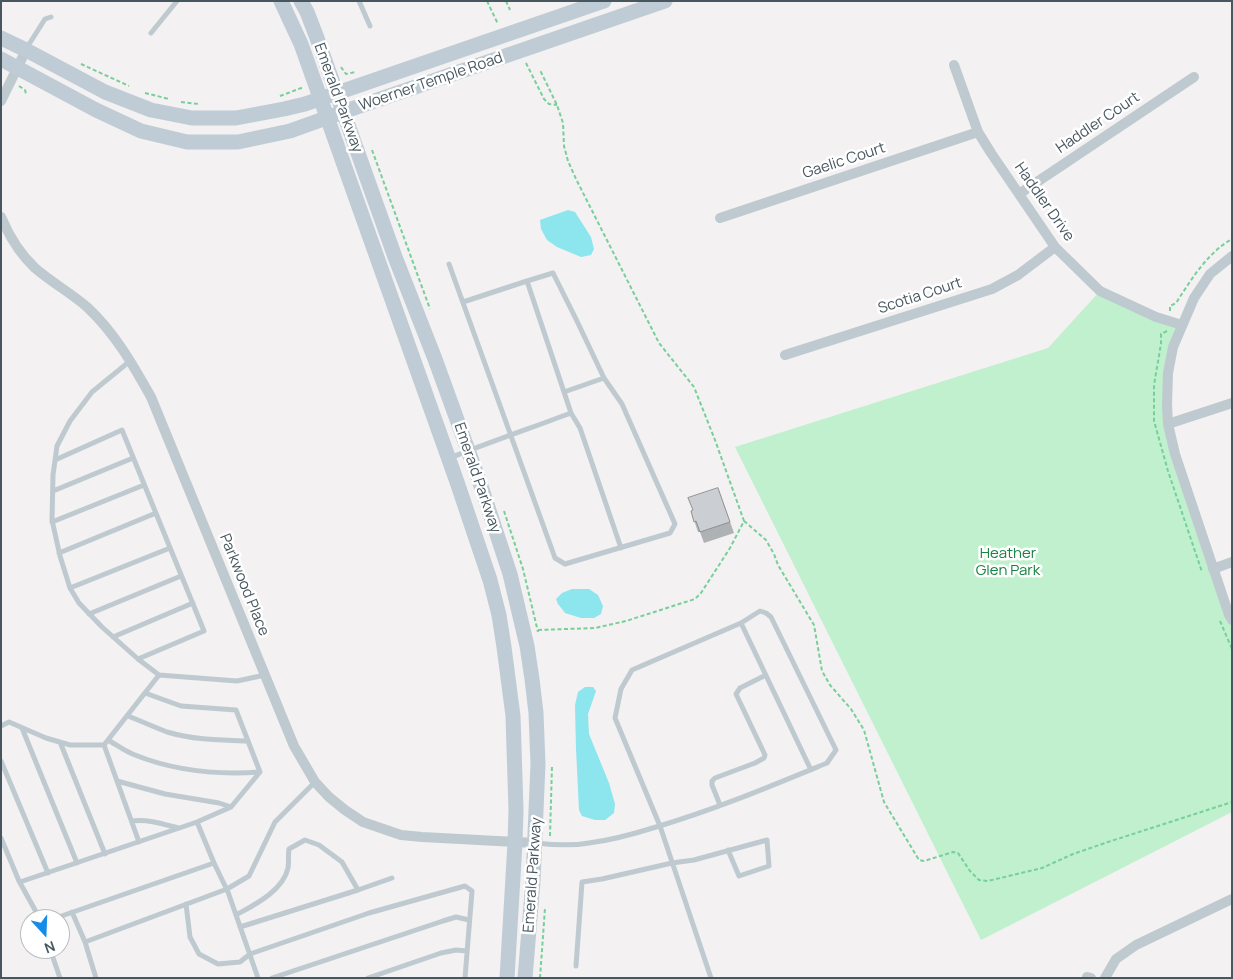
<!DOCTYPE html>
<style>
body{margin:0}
#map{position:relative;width:1233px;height:979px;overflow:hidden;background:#f3f1f1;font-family:Manrope,sans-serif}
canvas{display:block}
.frame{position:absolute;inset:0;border:2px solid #48575f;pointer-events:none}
.north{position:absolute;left:20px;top:909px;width:50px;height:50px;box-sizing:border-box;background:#fff;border:1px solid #b6bcbf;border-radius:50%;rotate:160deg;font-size:14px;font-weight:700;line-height:20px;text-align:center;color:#48575f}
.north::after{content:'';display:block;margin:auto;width:18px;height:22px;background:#178be8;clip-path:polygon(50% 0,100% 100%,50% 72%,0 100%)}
</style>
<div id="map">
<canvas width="1233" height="979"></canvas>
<div class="frame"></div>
<div class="north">N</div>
</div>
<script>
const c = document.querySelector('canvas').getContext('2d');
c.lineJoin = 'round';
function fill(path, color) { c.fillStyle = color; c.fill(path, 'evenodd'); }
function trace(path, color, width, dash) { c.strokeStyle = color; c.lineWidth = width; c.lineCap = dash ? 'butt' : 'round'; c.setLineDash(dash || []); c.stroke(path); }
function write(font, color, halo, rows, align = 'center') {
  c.font = font + ' Manrope,sans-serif'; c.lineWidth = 5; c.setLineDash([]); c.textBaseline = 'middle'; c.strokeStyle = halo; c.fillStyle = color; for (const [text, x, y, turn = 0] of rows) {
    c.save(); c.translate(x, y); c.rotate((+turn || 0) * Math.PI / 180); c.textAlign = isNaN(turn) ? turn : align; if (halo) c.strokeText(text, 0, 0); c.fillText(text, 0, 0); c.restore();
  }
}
const green = new Path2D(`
 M1100 291 1182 325 1173 347 1168 424 1232 620V812L981 940 735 447 1048 348Z`);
const water = new Path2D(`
 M568 210 575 212 591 237 594 249 591 255 581 257 557 247 547 240 541 229 540 220Z
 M572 589H589L598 595 603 606 601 614 594 618H581L565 613 558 604 556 599 562 593Z
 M585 687H593L596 691 588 714 589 734 609 783 615 804 614 813 605 820H595L582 816 579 810 576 749 575 705 578 692Z`);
const path = new Path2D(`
 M487 1 498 24
 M506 1 510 10
 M526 63 544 99 549 104 557 105
 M81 64 129 86
 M341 67 346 74 356 72
 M19 86 25 90 26 94
 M145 93 169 99
 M280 96 304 87
 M181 102 199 104
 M372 150 430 309
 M1170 311V306L1176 303C1191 280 1207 253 1232 239
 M1167 331 1161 334V344L1154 385V421L1168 471 1202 572
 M504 511 523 569 538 632
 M744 521 766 540 774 554 778 565 814 625 822 671 830 685 851 709 864 730 884 802 919 860 924 861 953 852 958 853 970 871 979 880 988 881 1042 868 1073 854 1108 842 1232 802
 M1220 621 1232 649
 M538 630 595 628 626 621 695 599 701 593 730 548 744 521 715 440 694 387 659 343 576 179 568 161 564 146 563 123 557 105 540 70
 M550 836 552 766
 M540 978 545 908`);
const service = new Path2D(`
 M359 1 370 26
 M151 33 177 1
 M26 49 45 19 51 17
 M449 264 555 558 565 564 670 533 675 524 622 404 604 378 576 319 553 273 527 281 571 413C531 428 490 442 450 458
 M463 302 527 281
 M564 392 604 378
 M571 413 580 428 621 548
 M55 460 122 430 204 631 138 659
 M53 491 133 458
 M52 522 144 485
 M59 553 156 513
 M70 588 170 548
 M89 614 181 576
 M741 623 811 770
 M113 637 193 603
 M159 675 237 681 265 675
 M145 693 181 706 236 710 260 772 231 807 197 822
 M128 716C141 721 154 727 167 732 194 740 221 740 248 741
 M1 726 9 722 46 738 70 745H104L159 675 138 659 102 627 79 603 70 588 60 556 52 520 53 475 57 446 70 421 92 392 130 361
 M22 728 77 863
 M108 740C117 745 126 752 135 755 175 771 218 775 260 772
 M60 742 105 854
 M104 745 139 842
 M1 761 48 873
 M117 781 165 794 219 803 231 807
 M720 805 712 785V781L715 778 755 763 764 758 765 755 736 694 740 688 766 675
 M132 821C148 819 163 824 178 828
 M1 838 19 881 40 919
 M536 843C553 845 572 846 589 843 612 840 634 834 656 827 714 810 771 786 827 763L836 750 771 617 766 613 760 611 741 623 632 670 621 689 615 718 660 826 711 978
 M20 882 197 822 214 863 228 892 258 978
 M358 890 392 878
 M186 904 190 937 199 954 218 964 240 962 250 954 369 913 465 886 472 891 465 978
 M72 912 85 942
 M236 915C254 905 283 891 288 868 289 862 288 855 289 849L305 840 319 845 342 862 358 890 240 927
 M53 919 214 863
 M50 949 60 978
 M576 966 582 882 602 879 672 863 694 860 767 840 769 866 739 876 728 850
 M96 978 85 942 227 889 249 876 275 822 315 782
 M272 978 443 921 456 917 469 920
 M368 978 441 953 456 950 467 951`);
const minor = new Path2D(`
 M954 65 978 132 991 153 1055 247 1100 291 1156 317 1182 325
 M1 101 26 50
 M1019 194 1194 77
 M1 217C9 236 20 254 35 268 51 282 71 293 87 307 115 333 133 365 151 397L294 746 315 782 329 797 345 810 363 822 401 835 422 837 535 843
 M720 218 978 132
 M1232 256 1210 274 1194 298 1173 347 1168 373 1167 405 1168 424 1175 454 1229 615 1232 620
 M785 355 992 289 1018 275 1055 247
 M1168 424 1232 403
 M1213 569 1232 562
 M1087 977 1091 978
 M1105 978 1116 959 1136 945 1232 899`);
const secondary = new Path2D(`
 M281 1 301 44 457 482 490 580 499 615 504 647 513 716 516 810 515 843 507 978
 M301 1 307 12 317 38 395 257 435 359 480 483 510 574 527 646 532 679 536 713 538 764 533 881 525 978
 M1 38 26 50 105 92 151 110 192 118H236L284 109 305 104 604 1
 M1 59 96 110 141 131 187 142H238L290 131 357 107 665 1`);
const wall = new Path2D(`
 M718 488 734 533 704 543 700 532H698L691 511 693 510Z`);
const building = new Path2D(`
 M718 488 730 522 700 532 696 521 694 522 691 511 693 510 688 498Z`);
const streetNames = [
 ["Woerner Temple Road",431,82,-19],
 ["Emerald Parkway",338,98,70],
 ["Haddler Court",1098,123,-34],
 ["Gaelic Court",844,161,-18],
 ["Haddler Drive",1044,202,55],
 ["Scotia Court",920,296,-18],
 ["Emerald Parkway",477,478,71],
 ["Parkwood Place",244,585,68],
 ["Emerald Parkway",533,875,-86]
];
const parkNames = [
 ["Heather",1008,554],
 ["Glen Park",1008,571]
];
fill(green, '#c0f0cd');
fill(water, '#8de5ee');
trace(path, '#77cf99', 2, [4, 2.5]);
trace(service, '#bfcad0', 5);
trace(minor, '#bfcad0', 10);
trace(secondary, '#bfccd5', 15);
fill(wall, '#afb2b5');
fill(building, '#cbcfd3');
trace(building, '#8e9194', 1);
write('15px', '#48575f', '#fff', streetNames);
write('15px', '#168340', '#fff', parkNames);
</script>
